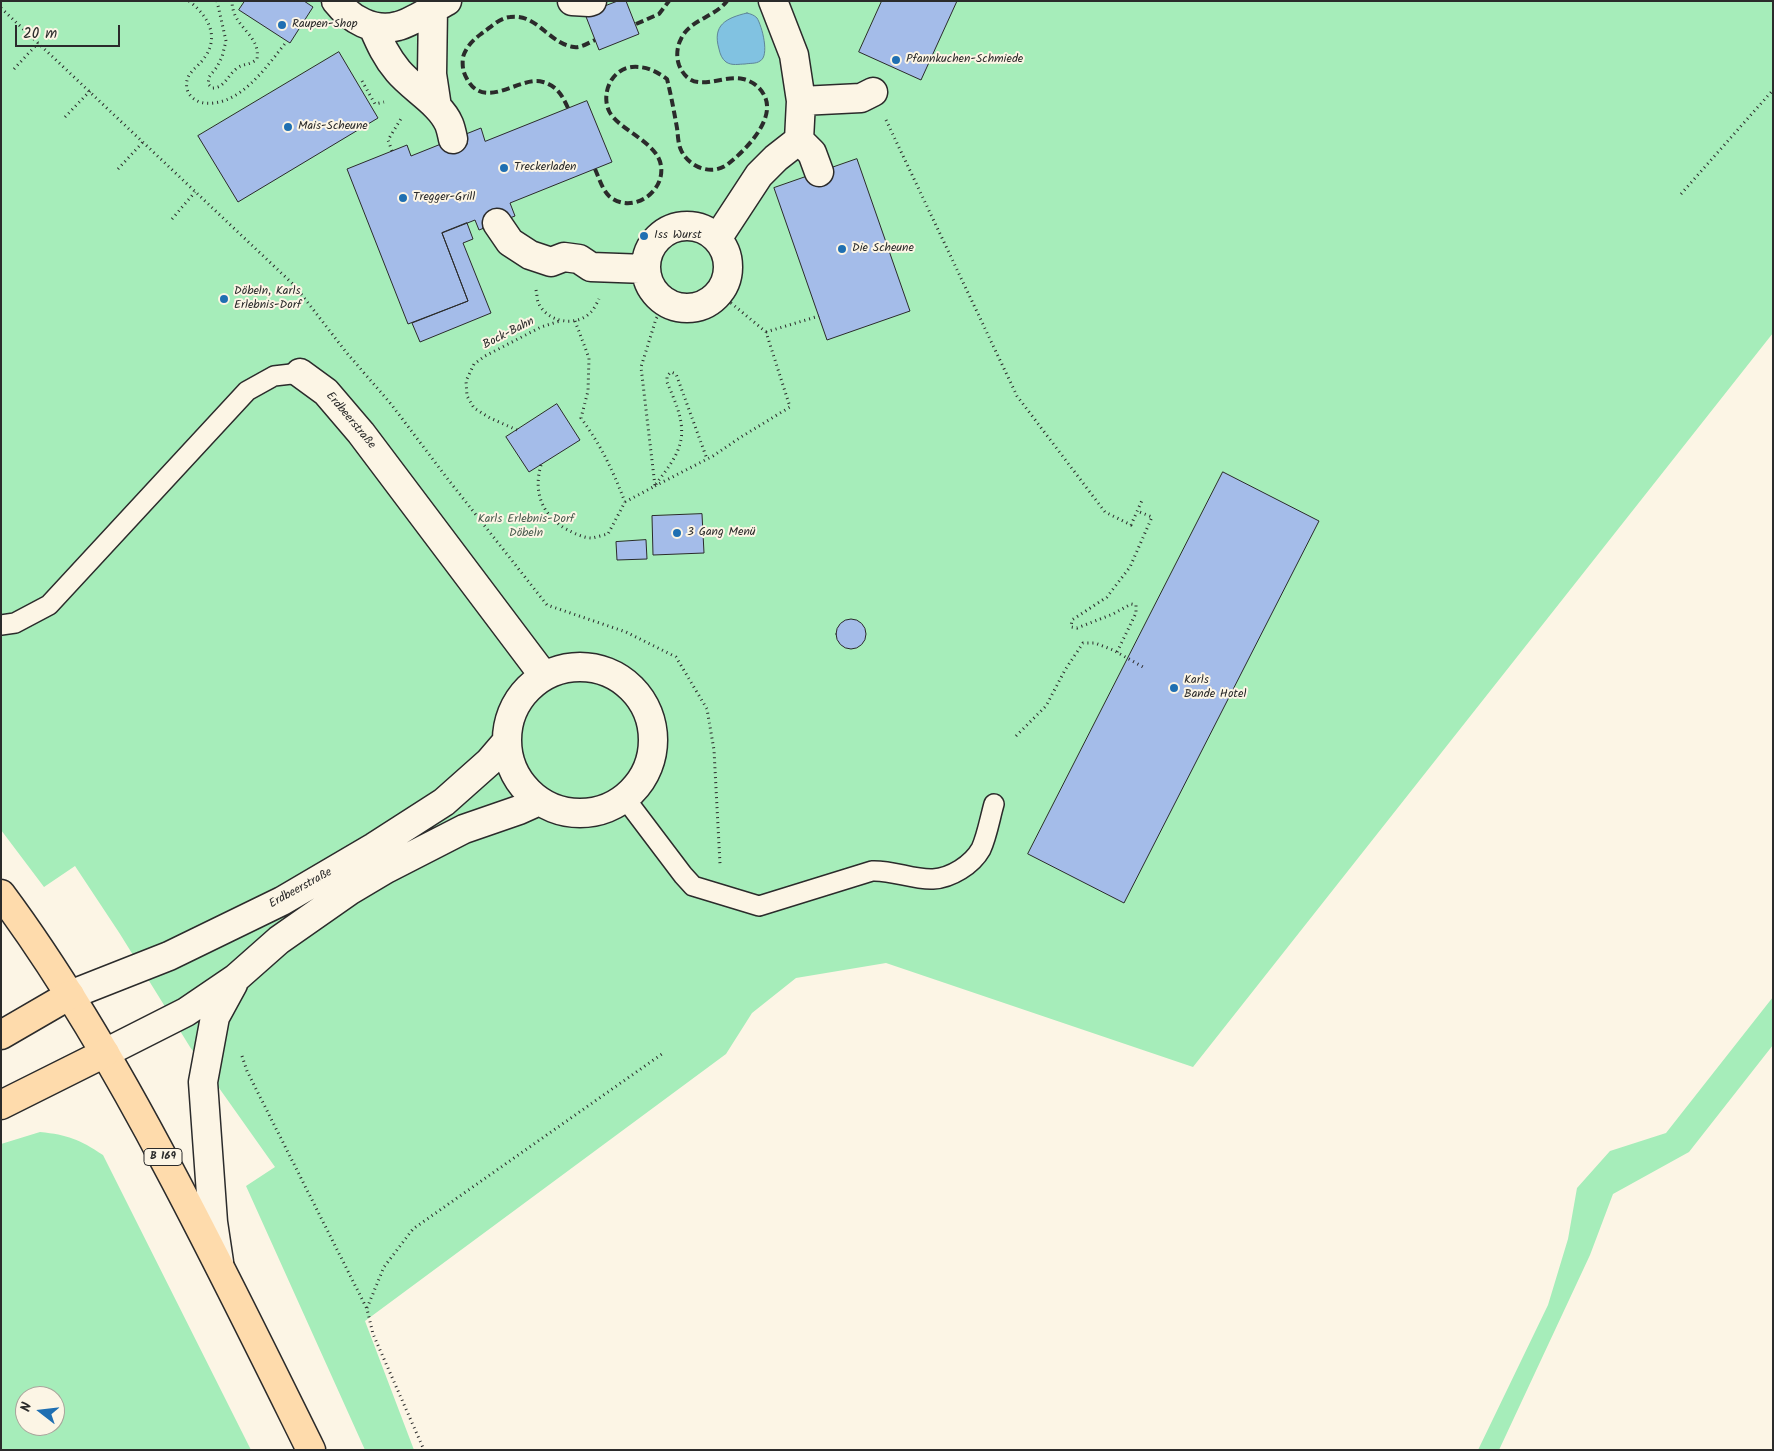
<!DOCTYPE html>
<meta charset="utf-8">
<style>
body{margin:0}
#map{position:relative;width:1774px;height:1451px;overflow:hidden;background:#fcf5e5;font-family:Kalam,sans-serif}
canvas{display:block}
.frame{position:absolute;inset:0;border:2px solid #2b2b2b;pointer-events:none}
.north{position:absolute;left:15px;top:1386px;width:50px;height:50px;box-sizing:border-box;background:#fcf5e5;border:1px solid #a8a49b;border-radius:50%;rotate:286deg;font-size:14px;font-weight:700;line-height:20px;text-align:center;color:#2b2b2b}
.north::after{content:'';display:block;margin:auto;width:18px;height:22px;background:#1f6fb2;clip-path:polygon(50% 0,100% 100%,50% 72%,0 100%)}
.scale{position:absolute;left:15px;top:25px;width:105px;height:22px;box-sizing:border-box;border:2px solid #2b2b2b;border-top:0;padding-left:6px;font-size:15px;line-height:18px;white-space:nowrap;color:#2b2b2b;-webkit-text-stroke:4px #fcf5e5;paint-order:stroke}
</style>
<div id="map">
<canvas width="1774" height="1451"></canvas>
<div class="frame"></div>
<div class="north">N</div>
<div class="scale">20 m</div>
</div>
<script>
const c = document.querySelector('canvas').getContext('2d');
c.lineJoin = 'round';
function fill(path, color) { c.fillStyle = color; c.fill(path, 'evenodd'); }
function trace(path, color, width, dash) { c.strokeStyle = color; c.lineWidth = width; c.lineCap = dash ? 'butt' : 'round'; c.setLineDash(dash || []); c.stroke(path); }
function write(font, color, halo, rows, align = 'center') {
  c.font = font + ' Kalam,sans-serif'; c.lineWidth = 4; c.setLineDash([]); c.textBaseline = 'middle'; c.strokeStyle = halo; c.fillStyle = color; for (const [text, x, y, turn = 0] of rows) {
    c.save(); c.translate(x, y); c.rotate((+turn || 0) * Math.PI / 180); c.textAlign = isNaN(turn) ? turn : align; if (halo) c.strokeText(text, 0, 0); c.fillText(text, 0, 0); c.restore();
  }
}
const green = new Path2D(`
 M1 1H1773V333L1193 1067 886 963 796 978 752 1013 726 1054 365 1321 414 1450H365L246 1186 275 1167 190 1047 120 934 75 866 44 887 1 830Z
 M1773 997V1045L1689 1152 1613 1194 1590 1255 1499 1450H1478L1548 1305 1568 1239 1577 1188 1610 1151 1666 1133Z
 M40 1132C68 1135 79 1139 103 1155L251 1450H1V1144ZM25 1396H55V1426H25Z`);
const water = new Path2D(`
 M747 13C751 14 754 15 757 18 762 26 770 56 760 61 756 64 750 63 745 64 739 64 732 66 726 62 722 59 720 54 719 49 712 25 726 18 747 13Z`);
const building = new Path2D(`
 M245 1H304L313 7 290 43 239 10Z
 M618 1H626L639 34 599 50 585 14Z
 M882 1H957L921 80 859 52Z
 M339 52 378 118 238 202 198 136Z
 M587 101 612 162 510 203 515 216 479 230 475 220 442 233 468 301 408 324 347 169 407 145 411 156 481 128 485 141Z
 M857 159 910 311 827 340 774 188Z
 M467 223 473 239 463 243 491 313 420 342 412 323 468 301 442 233Z
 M557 404 580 440 529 472 506 437Z
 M1223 472 1319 521 1124 903 1028 854Z
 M702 514 704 553 653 555 652 516Z
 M646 540 647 559 617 560 616 542Z
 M836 634a15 15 0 1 1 30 0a15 15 0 1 1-30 0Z`);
const path = new Path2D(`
 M189 1C207 15 220 35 205 57 197 69 184 73 187 89 189 97 197 102 204 103 240 107 267 66 287 41
 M217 1 226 41 222 57 217 67 209 77 208 84 212 88C225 88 227 76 236 69 243 63 249 66 257 59 261 34 232 28 232 1
 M1 8 295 286 346 352 391 404 447 478 547 605 626 632 676 657 707 709 714 750 720 864
 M14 69 38 43
 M362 81 375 104 384 102
 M65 117 90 91
 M886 120 1017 396 1105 512 1131 525 1143 498
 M392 151 388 140 402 117
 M118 169 143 142
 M1681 194 1773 90
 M172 219 195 192
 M536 290C537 294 537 299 538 302 546 322 576 328 591 312 594 309 597 303 599 299
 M575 321 589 358 588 391 581 418C602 447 612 469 625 502
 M766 332 819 316
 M517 430 490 418 474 408 467 396 466 381 474 364 485 356 541 327 560 321
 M541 465C533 492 542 515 566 529 574 533 583 538 592 538 597 537 603 535 608 534L625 502
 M656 484C664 473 675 460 679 447 687 424 675 402 667 382V376L671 372 676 374 707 459
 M655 486 713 456 741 437 790 407 766 332 719 293
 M625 502 655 486 641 367 656 319 665 303
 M1117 652 1136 613V605L1131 604 1113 614 1077 628 1071 627 1072 620 1107 597 1130 567 1152 517 1137 511
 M1016 736 1046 706 1065 670 1083 643H1095L1113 650 1143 667
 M242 1056 247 1071 367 1309 373 1334 424 1450
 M367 1308 384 1267 413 1229 662 1054`);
const service = new Path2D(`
 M1 625 15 623 49 605 247 391 274 376 300 373
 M624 797 683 875 693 886 759 906 872 871C893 870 913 880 933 879 951 878 972 865 981 849 987 836 990 818 994 804`);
const pedestrian = new Path2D(`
 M336 1C350 19 374 33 398 26 411 23 434 8 447 1
 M572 1 589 2 592 1
 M433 8 432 74 437 107
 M373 27C380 43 386 57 398 71 413 89 440 103 449 124 451 129 452 134 453 139
 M801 101 861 98 873 92
 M799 140 812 153 819 172
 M497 223 510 242 530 255 551 262 564 257 579 259 591 267 646 269
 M646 267a41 41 0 1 1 82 0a41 41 0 1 1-82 0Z
 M717 239 759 175 776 158 799 140 801 101 794 55 773 1`);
const minor = new Path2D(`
 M300 373 326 392 361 433 544 676
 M507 740a73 73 0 1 1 146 0a73 73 0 1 1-146 0Z
 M70 995 169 956 282 901 374 847 444 802 489 762 507 741
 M105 1053 186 1012 236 978 279 940 349 891 386 869 464 829 519 810 539 801
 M219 1262 213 1222 203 1082 215 1017 233 984`);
const primary = new Path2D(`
 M1 894C65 980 119 1074 169 1169 218 1261 264 1355 311 1450`);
const motorway = new Path2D(`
 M1 1035 70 995
 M1 1105 105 1053`);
const rail = new Path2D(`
 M636 24 659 14 669 1
 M568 108C562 95 557 86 543 82 520 75 485 112 467 79 463 72 462 66 463 57 466 47 473 40 481 34 490 28 499 18 510 17 537 13 549 44 574 47 581 48 588 43 595 40
 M595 169C599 178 602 189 609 196 631 215 665 193 661 166 658 142 618 130 609 111 601 94 611 69 632 67 646 66 656 71 667 79 671 95 674 111 677 128 678 135 678 144 681 150 689 168 713 176 728 164 746 150 777 118 764 95 760 87 752 81 743 79 720 74 692 97 679 65 676 57 677 46 681 39 689 20 715 17 727 1`);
const markers = [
 [282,25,5,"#1f6fb2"],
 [896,60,5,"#1f6fb2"],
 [288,127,5,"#1f6fb2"],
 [504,168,5,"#1f6fb2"],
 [403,198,5,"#1f6fb2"],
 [644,236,5,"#1f6fb2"],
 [842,249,5,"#1f6fb2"],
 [224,299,5,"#1f6fb2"],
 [677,533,5,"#1f6fb2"],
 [1174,688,5,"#1f6fb2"]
];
const shields = [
 [163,1157,38]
];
const shieldNames = [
 ["B 169",163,1157]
];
const poiNames = [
 ["Raupen-Shop",292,25],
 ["Pfannkuchen-Schmiede",906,60],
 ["Mais-Scheune",298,127],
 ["Treckerladen",514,168],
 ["Tregger-Grill",413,198],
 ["Iss Wurst",654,236],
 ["Die Scheune",852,249],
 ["Döbeln, Karls",234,292],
 ["Erlebnis-Dorf",234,306],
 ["3 Gang Menü",687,533],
 ["Karls",1184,681],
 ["Bande Hotel",1184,695]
];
const streetNames = [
 ["Bock-Bahn",509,334,-27],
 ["Erdbeerstraße",350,421,50],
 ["Erdbeerstraße",301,889,-29]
];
const parkNames = [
 ["Karls Erlebnis-Dorf",526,520],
 ["Döbeln",526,534]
];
fill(green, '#a6edba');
fill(water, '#81c2e1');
trace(water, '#5f8698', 1);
fill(building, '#a4bce9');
trace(building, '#2b2b2b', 1);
trace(service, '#2b2b2b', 22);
trace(pedestrian, '#2b2b2b', 31);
trace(minor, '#2b2b2b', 31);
trace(primary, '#2b2b2b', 31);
trace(motorway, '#2b2b2b', 31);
trace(path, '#2b2b2b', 3, [1, 4]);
trace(service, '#fcf5e5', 19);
trace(pedestrian, '#fcf5e5', 28);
trace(minor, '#fcf5e5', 28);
trace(primary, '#fedbac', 28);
trace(motorway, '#fedbac', 28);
trace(rail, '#2b2b2b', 4, [8, 4]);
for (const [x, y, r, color] of markers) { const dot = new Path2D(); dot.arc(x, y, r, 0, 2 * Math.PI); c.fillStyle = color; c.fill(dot); trace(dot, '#fcf5e5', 2); }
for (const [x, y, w] of shields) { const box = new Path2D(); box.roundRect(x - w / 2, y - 8.5, w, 17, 4); c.fillStyle = '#fcf5e5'; c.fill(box); trace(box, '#2b2b2b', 1); }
write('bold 11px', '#2b2b2b', null, shieldNames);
write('12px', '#2b2b2b', '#fcf5e5', poiNames, 'left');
write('12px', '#2b2b2b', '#fcf5e5', streetNames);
write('12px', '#4a5c4f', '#fcf5e5', parkNames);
</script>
